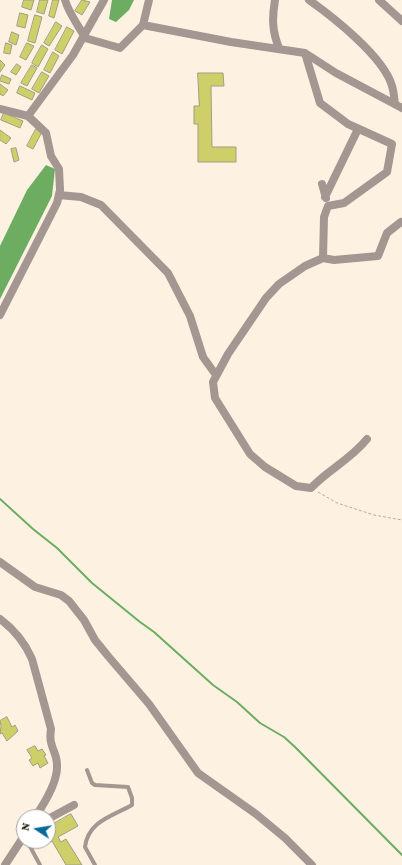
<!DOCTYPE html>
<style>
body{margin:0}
#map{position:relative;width:402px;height:865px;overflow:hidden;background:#fdf2e2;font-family:"Crimson Pro",serif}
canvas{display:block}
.north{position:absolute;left:16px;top:809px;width:40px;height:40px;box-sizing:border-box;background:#fff;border:1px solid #a3a19d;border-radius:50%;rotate:282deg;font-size:11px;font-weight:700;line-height:16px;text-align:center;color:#19130a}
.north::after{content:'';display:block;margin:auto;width:14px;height:18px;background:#036a98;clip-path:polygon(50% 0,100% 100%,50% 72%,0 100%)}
</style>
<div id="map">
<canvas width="402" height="865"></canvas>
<div class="north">N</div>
</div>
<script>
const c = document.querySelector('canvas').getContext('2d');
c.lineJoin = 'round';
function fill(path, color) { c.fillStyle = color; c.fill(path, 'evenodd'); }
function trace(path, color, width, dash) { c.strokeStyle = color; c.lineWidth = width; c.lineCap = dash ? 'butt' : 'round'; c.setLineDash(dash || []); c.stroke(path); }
const water = new Path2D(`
 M112 0H134L129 10 116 22 109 19Z
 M46 165 55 169 52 196 0 299V246L27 190Z`);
const stream = new Path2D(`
 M0 499 33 529 57 548 92 583 140 622 154 632 213 685 237 702 260 723 284 737 295 747 402 855`);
const building = new Path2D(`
 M24 0H34L31 10 22 7Z
 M40 0H48L44 14 37 12Z
 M53 0H59L54 18 49 16Z
 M82 0 90 2 82 15 75 11Z
 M20 13 28 15 25 28 17 26Z
 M35 15 42 17 35 43 28 41Z
 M56 22 62 26 49 46 44 43Z
 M67 27 74 31 62 54 55 50Z
 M12 32 19 35 16 45 9 42Z
 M6 43 12 45 10 54 4 53Z
 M27 43 34 46 26 60 20 57Z
 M42 45 48 49 38 67 32 63Z
 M53 52 59 56 50 73 44 70Z
 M0 60 5 65 0 72Z
 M17 64 21 67 16 75 11 72Z
 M32 65 37 68 27 86 21 83Z
 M42 72 49 76 39 93 32 89Z
 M198 73H223L224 86H211L212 147H236V162H198V124H194V106H199Z
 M2 75 11 79 9 84 0 81Z
 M0 84 8 90 3 96 0 94Z
 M20 86 35 93 32 100 17 93Z
 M4 113 23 121 20 128 1 120Z
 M36 129 42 132 33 149 27 146Z
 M0 130 11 138 6 144 0 140Z
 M16 148 19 160 14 162 11 149Z
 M7 717 12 727 15 725 18 731 7 741 2 733 0 734 1 726 0 721Z
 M35 746 38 751 42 749 46 755 44 756 48 763 40 768 38 763 33 766 29 760 32 758 27 750Z
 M71 814 78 826 58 837 61 842 66 839 82 865H66L52 841 46 844 44 841H48V827Z`);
const path = new Path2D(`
 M318 492 337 503 374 515 402 520`);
const lane = new Path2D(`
 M87 770 92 783 95 785 128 787 132 798V805C113 816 88 821 85 847L95 865
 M27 841 40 865`);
const street = new Path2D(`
 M65 0C69 14 78 24 85 38L120 48 143 25 231 42 305 53 336 73 402 108
 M275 0C272 18 272 31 279 48
 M309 0C333 17 384 57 392 86 394 92 394 98 395 104
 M379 0 402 21
 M143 25 149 0
 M305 53 320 103 348 124 392 144 387 172 344 203 328 206 324 217 323 258
 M0 109 28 116 73 55 104 0
 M322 184 326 198
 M59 195 81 197 101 205 168 273 190 316 203 357 216 375
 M325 197 358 129
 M0 315 57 203 60 190 59 169 51 156 46 133 28 116
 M367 439C350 460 329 469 311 488L296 486 265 467 250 454 215 398 213 382 228 354 266 298 279 284 305 266 323 258 334 260 378 256 387 233 401 222
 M0 562 35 587 61 595 69 601 84 620 95 640 108 656 149 704 198 773 256 814 285 838 312 865
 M0 619C15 630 25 643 32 659L51 729C48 747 57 751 57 765 58 782 44 804 35 817
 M48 819 74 805
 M5 865 24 836`);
fill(water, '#6cad61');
trace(stream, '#6cad61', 2);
fill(building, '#cfcf6a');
trace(building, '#9e9f83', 1);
trace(path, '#b5ab9e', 1, [3, 2]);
trace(lane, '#a49691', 4);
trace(street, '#a49691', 8);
</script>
